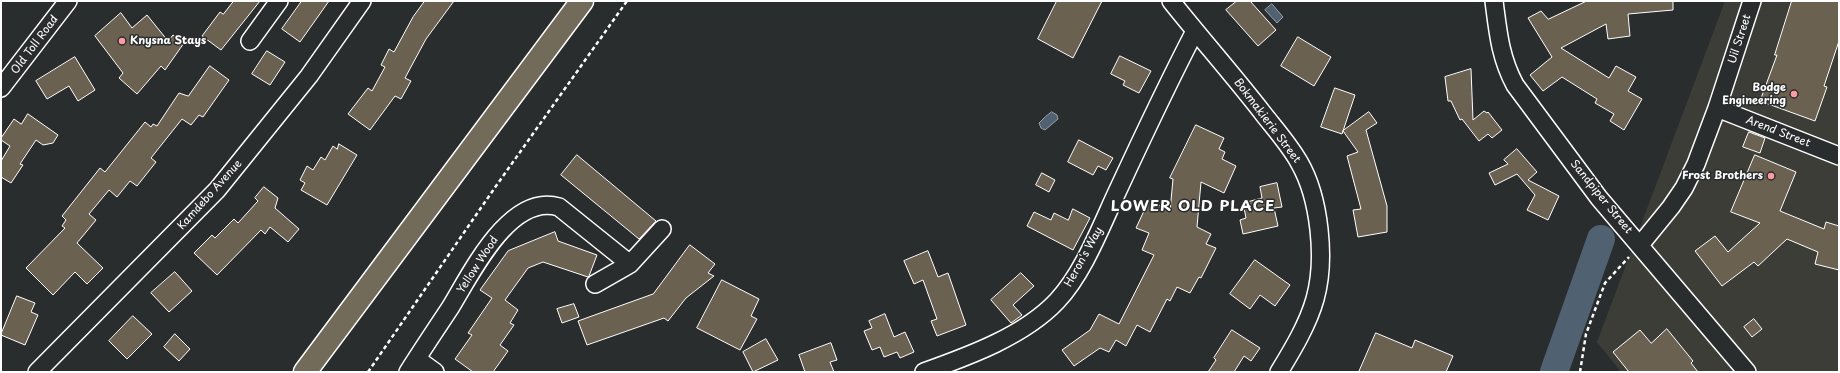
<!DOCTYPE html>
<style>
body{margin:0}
#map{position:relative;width:1840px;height:373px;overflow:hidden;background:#2a2d2e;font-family:"Playpen Sans",sans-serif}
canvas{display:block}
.frame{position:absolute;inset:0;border:2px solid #fff;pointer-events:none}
</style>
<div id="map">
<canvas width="1840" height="373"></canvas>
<div class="frame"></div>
</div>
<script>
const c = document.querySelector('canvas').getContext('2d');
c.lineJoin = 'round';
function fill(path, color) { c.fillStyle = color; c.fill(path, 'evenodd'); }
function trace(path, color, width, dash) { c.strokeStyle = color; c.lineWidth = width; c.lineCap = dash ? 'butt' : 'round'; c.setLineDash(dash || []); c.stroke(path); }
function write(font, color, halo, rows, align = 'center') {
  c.font = font + ' "Playpen Sans",sans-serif'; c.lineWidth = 3; c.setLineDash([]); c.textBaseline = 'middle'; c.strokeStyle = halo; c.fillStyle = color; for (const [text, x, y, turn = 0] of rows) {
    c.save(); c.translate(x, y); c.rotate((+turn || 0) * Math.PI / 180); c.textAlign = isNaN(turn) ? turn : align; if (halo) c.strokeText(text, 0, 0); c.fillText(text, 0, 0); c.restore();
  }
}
const built = new Path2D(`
 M1725 1H1839V372H1621L1597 342Z`);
const water = new Path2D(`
 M1272 4 1283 17 1277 23 1265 10Z
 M1052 112 1057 115 1058 119 1045 130 1041 128 1039 123 1045 117Z`);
const river = new Path2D(`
 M1554 372 1601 239`);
const building = new Path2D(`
 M234 1H260L221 50 202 36 220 12 223 14Z
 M302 1H329L300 42 282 29Z
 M425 1H454L426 39 405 78 411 81 401 99 395 96 370 130 348 114 368 88 372 91 385 67 381 65 389 49 394 52 413 17Z
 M1057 1H1102L1073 58 1038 39Z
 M1237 1H1250L1276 30 1258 46 1226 10Z
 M1587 1H1673V10L1628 14 1630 36 1608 39 1606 24 1561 48 1609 78 1616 66 1636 77 1628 91 1642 99 1624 130 1610 121 1614 114 1595 103 1597 99 1562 77 1543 91 1530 75 1552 57 1528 18 1541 11 1548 19Z
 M1792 1H1839V41L1824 86 1827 87 1815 121 1760 101 1777 55H1775Z
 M121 13 132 28 147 15 168 41 173 35 184 43 165 70 161 66 137 94 119 78 123 73 95 36Z
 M1298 37 1331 57 1314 86 1281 66Z
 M267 51 285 62 270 85 252 74Z
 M1120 56 1151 71 1139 93 1123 85 1125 81 1111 74Z
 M75 57 95 90 78 101 69 86 47 99 36 81Z
 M210 66 229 80 203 117 199 115 191 125 182 119 151 158 156 162 137 186 130 181 117 197 109 190 89 214 96 220 77 243 103 268 87 284 75 272 53 295 26 268 65 228 62 226 66 220 62 216 100 168 105 172 145 122 151 127 153 124 157 126 179 93 188 96Z
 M1471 69 1473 120 1484 111 1487 113 1488 112 1502 130 1492 138 1488 134 1479 141 1462 119 1460 120 1451 101H1448L1445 77Z
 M1335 88 1355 95 1342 134 1321 127Z
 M1369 112 1377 123 1366 130 1387 206V232L1358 237 1353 210 1361 209 1347 156 1358 152 1343 131Z
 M28 114 58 135 53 143 43 145 36 140 20 164 23 165 11 183 1 177V161L10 146 1 140V138L14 119 21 124Z
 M1196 125 1224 138 1219 149 1225 152 1222 159 1236 166 1224 193 1201 182 1197 227 1211 234 1206 244 1216 248 1201 278 1199 277 1190 293 1177 287 1170 301 1167 299 1150 332 1137 325 1126 346 1116 340 1109 352 1100 348 1074 366 1062 350 1090 330 1099 314 1119 324 1154 255 1142 250 1149 233 1136 228 1149 200 1170 211 1173 179 1170 178Z
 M1749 132 1765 138 1760 153 1743 147Z
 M1079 140 1113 158 1106 170 1098 166 1093 175 1068 162Z
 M339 144 357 155 327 205 301 190 305 183 300 180 307 166 313 170 321 157 325 160 333 146 337 149Z
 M1517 149 1537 172 1528 180 1559 196 1548 220 1527 210 1535 195 1517 174 1495 185 1489 173 1508 164 1504 160Z
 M577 155 656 221 639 239 561 175Z
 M1755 155 1796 172 1780 211 1824 229 1826 222 1839 226V270L1815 264 1818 252 1787 239 1758 266 1754 262 1722 286 1695 251 1715 236 1728 252 1760 223 1731 212Z
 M1042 173 1055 180 1049 192 1036 185Z
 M1277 183 1282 207 1274 208 1278 226 1243 234 1240 220 1246 218 1243 203 1262 198 1260 187Z
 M264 187 278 198 275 208 299 229 288 242 270 227 265 234 261 230 217 275 194 253 212 235 215 238 234 219 238 223 258 201 255 198Z
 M1073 209 1090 218 1073 250 1027 226 1034 212 1051 220 1054 213 1068 220Z
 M555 232 558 241 597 255 589 276 588 277 543 262 528 268 505 300 518 310 510 323 514 325 500 345 508 351 493 372H473L455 359 472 335 468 333 492 298 480 290 508 251Z
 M690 245 715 264 708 273 714 276 686 298 668 321 664 318 587 345 578 321 653 294Z
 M928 251 938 277 948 273 966 325 937 336 931 321 937 319 923 280 914 284 904 261Z
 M1255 260 1290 285 1275 306 1260 295 1250 309 1230 294Z
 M175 272 192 291 169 312 151 293Z
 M1021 273 1034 286 1013 305 1022 315 1011 323 991 300Z
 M722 280 759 299 751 316 757 319 740 350 697 328Z
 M17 296 35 303 31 312 38 315 25 345 1 335Z
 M574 304 579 317 562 323 557 309Z
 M885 314 894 337 905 332 914 352 900 358 897 352 884 357 880 347 872 350 864 331 872 328 869 321Z
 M133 316 152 334 127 359 109 341Z
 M1754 319 1762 329 1752 337 1744 327Z
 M1667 329 1693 361 1691 363 1698 372H1629L1613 352 1640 330 1651 343Z
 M1232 330 1260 348 1251 361 1244 356 1234 372H1208L1216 360 1214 358Z
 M1376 333 1412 348 1415 340 1453 356 1446 372H1359Z
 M175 334 190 349 179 361 164 347Z
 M766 339 778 360 753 372 743 352Z
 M831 343 837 360 830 362 834 372H805L799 355Z`);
const path = new Path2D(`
 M368 372 496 186 627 1
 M1580 372 1586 334 1605 283 1629 257`);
const minor = new Path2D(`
 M1171 1C1202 40 1235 77 1265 116 1277 131 1290 146 1299 162 1320 198 1326 260 1315 299 1308 324 1293 349 1279 372
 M1494 1C1498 32 1500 57 1515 85L1599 198 1747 372
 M250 41 279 1
 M1 88 68 1
 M1717 108 1839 156
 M1640 245 1671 207 1684 188 1696 164 1717 108 1752 1
 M595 284 630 264 662 229
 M417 359 435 372
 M37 372 217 190 309 76 362 1
 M408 372C422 350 436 329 450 308 471 274 510 192 559 207L630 264
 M924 372C969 356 1024 336 1057 301 1084 272 1101 226 1118 190 1143 136 1168 83 1195 31`);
const trunk = new Path2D(`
 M305 372 582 1`);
const markers = [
 [122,41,4,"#ff9aa2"],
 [1794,94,4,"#ff9aa2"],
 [1771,176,4,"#ff9aa2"]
];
const streetNames = [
 ["Uil Street",1740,39,-72],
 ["Old Toll Road",35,45,-53],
 ["Bokmakierie Street",1267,121,53],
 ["Arend Street",1778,132,21],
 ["Kamdebo Avenue",210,195,-48],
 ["Sandpiper Street",1601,197,51],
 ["Heron's Way",1084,257,-61],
 ["Yellow Wood",478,265,-57]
];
const poiNames = [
 ["Knysna Stays",130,41,"left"],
 ["Bodge",1786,88],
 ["Engineering",1786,101],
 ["Frost Brothers",1763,176]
];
const districtNames = [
 ["LOWER OLD PLACE",1193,207]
];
fill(built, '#3d3d38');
fill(water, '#506172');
trace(water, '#96a0aa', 1);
trace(river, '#506172', 28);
fill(building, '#6a6151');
trace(building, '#fff', 1);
trace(minor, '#fff', 20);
trace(trunk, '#fff', 25);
trace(path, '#fff', 2.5, [4, 3]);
trace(minor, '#2a2d2e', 17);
trace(trunk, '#726b5a', 22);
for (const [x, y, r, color] of markers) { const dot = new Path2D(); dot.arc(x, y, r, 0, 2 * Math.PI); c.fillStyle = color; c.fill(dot); trace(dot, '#2a2d2e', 1.5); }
write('11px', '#fff', '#2a2d2e', streetNames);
write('bold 11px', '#fff', '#2a2d2e', poiNames, 'right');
c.letterSpacing = '1px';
write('bold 15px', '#fff', '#2a2d2e', districtNames);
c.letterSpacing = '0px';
</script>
